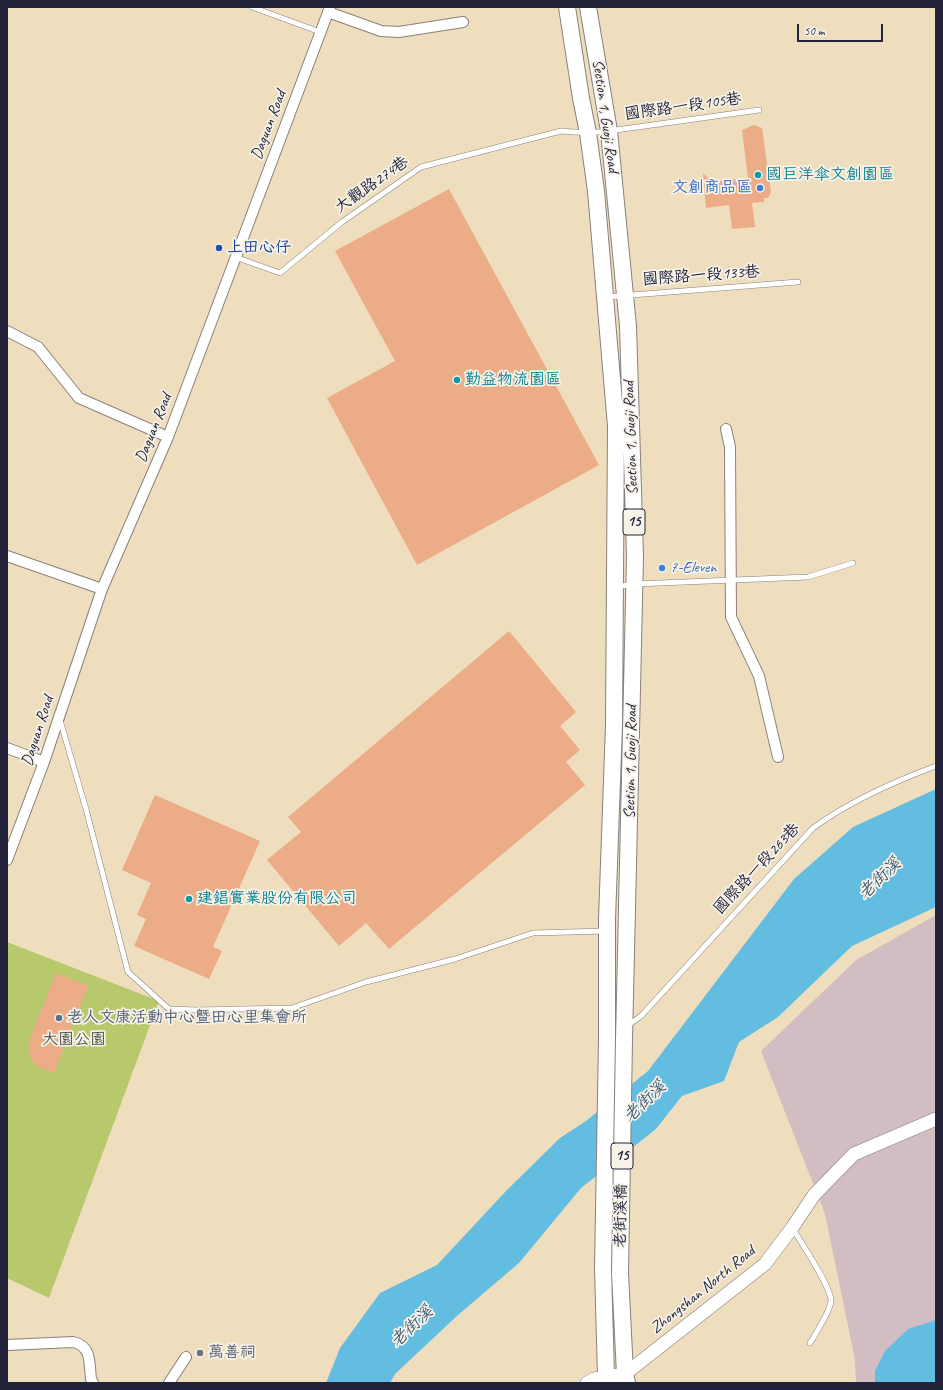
<!DOCTYPE html>
<meta charset="utf-8">
<style>
body{margin:0}
#map{position:relative;width:943px;height:1390px;overflow:hidden;background:#eedebe;font-family:Caveat,sans-serif}
canvas{display:block}
.frame{position:absolute;inset:0;border:8px solid #22223b;pointer-events:none}
.scale{position:absolute;left:797px;top:24px;width:86px;height:18px;box-sizing:border-box;border:2px solid #22223b;border-top:0;padding-left:5px;font-size:12px;line-height:14px;white-space:nowrap;color:#22223b;-webkit-text-stroke:3px #f7f3e8;paint-order:stroke}
</style>
<div id="map">
<canvas width="943" height="1390"></canvas>
<div class="frame"></div>
<div class="scale">50 m</div>
</div>
<script>
const c = document.querySelector('canvas').getContext('2d');
c.lineJoin = 'round';
function fill(path, color) { c.fillStyle = color; c.fill(path, 'evenodd'); }
function trace(path, color, width, dash) { c.strokeStyle = color; c.lineWidth = width; c.lineCap = dash ? 'butt' : 'round'; c.setLineDash(dash || []); c.stroke(path); }
function write(font, color, halo, rows, align = 'center') {
  c.font = font + ' Caveat,"LXGW WenKai TC",sans-serif'; c.lineWidth = 3.5; c.setLineDash([]); c.textBaseline = 'middle'; c.strokeStyle = halo; c.fillStyle = color; for (const [text, x, y, turn = 0] of rows) {
    c.save(); c.translate(x, y); c.rotate((+turn || 0) * Math.PI / 180); c.textAlign = isNaN(turn) ? turn : align; if (halo) c.strokeText(text, 0, 0); c.fillText(text, 0, 0); c.restore();
  }
}
const industrial = new Path2D(`
 M936 915V1383H856L855 1360 825 1214 761 1051 856 960Z`);
const green = new Path2D(`
 M7 942 159 1001 49 1298 7 1278Z`);
const water = new Path2D(`
 M936 789V907L852 946 778 1017 739 1042 724 1081 682 1096 656 1129 581 1188 519 1263 458 1315 395 1374 390 1383H326L340 1348 380 1293 437 1265 507 1190 560 1138 586 1121 648 1071 794 879 853 827Z
 M936 1320V1383H875V1371L885 1351 908 1329Z`);
const building = new Path2D(`
 M754 125 762 128 771 192 768 198H764V202L752 203 755 227 732 229 729 205 706 208 703 173 710 180 721 181 748 178 742 130Z
 M449 189 599 465 417 565 327 398 395 361 335 251Z
 M509 631 576 712 560 726 580 750 566 762 585 785 389 949 366 923 339 946 267 860 301 832 288 817Z
 M155 795 260 841 213 947 222 951 209 979 134 946 146 919 137 915 151 883 122 870Z
 M56 973 88 986 54 1073 36 1066 29 1055V1041Z`);
const service = new Path2D(`
 M252 7 320 32
 M235 257 280 273 342 222 421 167 561 131 588 133 609 131 759 110
 M606 297 798 282
 M616 587 635 584 808 577 853 563
 M60 720 86 809 128 972 169 1009 197 1010 292 1008 366 982 455 959 533 933 605 931
 M627 1026 641 1016 813 828C850 801 893 782 936 766
 M793 1229C801 1242 832 1288 831 1302 829 1313 816 1333 810 1343`);
const minor = new Path2D(`
 M328 12 381 31 399 32 463 22
 M7 331 38 347 79 398 168 437
 M726 429 730 447 731 617 759 676 778 757
 M7 556 102 589
 M7 748 44 762
 M7 860 44 762 102 589 168 437 330 7
 M7 1345 73 1342C92 1346 89 1363 91 1379L93 1383
 M169 1383 186 1357`);
const tertiary = new Path2D(`
 M587 1383 594 1379 625 1374 765 1264 792 1228 814 1195 854 1154 936 1119`);
const primary = new Path2D(`
 M567 7 581 98 588 133 596 191 616 426 614 725 607 919V1038L603 1269 606 1376 607 1383
 M588 7 609 131 628 326 635 556 624 1040 620 1273 625 1374 627 1383`);
const markers = [
 [758,175,4,"#0f9aa8"],
 [760,188,4,"#3f7fe0"],
 [219,248,4,"#1a4fb4"],
 [457,380,4,"#0f9aa8"],
 [662,568,4,"#3f7fe0"],
 [189,899,4,"#0f9aa8"],
 [59,1018,4,"#5c6f8a"],
 [200,1353,4,"#6b7280"]
];
const shields = [
 [634,522,22],
 [622,1156,22]
];
const shieldNames = [
 ["15",634,522],
 ["15",622,1156]
];
const streetNames = [
 ["國際路一段105巷",683,107,-8],
 ["Section 1, Guoji Road",605,116,82],
 ["Daguan Road",269,125,-69],
 ["大觀路274巷",372,185,-35],
 ["國際路一段133巷",701,276,-4],
 ["Daguan Road",154,428,-68],
 ["Section 1, Guoji Road",631,438,-92],
 ["Daguan Road",38,731,-72],
 ["Section 1, Guoji Road",631,762,-89],
 ["國際路一段263巷",757,869,-47],
 ["老街溪橋",621,1216,-89],
 ["Zhongshan North Road",703,1290,-39]
];
const cultureNames = [
 ["國巨洋傘文創園區",766,175],
 ["勤益物流園區",465,380],
 ["建錩實業股份有限公司",197,899]
];
const shopNames = [
 ["文創商品區",752,188],
 ["7-Eleven",670,568,"left"]
];
const transitNames = [
 ["上田心仔",227,248]
];
const serviceNames = [
 ["老人文康活動中心暨田心里集會所",67,1018]
];
const parkNames = [
 ["大園公園",74,1040]
];
const worshipNames = [
 ["萬善祠",208,1353]
];
const waterNames = [
 ["老街溪",880,879,-44],
 ["老街溪",645,1102,-44],
 ["老街溪",412,1327,-44]
];
fill(industrial, '#d2bec2');
fill(green, '#b7c96c');
fill(water, '#63bde1');
fill(building, '#ebac87');
trace(service, '#88807c', 6);
trace(minor, '#88807c', 12);
trace(tertiary, '#88807c', 14);
trace(primary, '#88807c', 18);
trace(service, '#fff', 5);
trace(minor, '#fff', 10);
trace(tertiary, '#fff', 13);
trace(primary, '#fff', 16);
for (const [x, y, r, color] of markers) { const dot = new Path2D(); dot.arc(x, y, r, 0, 2 * Math.PI); c.fillStyle = color; c.fill(dot); trace(dot, '#f7f3e8', 1.5); }
for (const [x, y, w] of shields) { const box = new Path2D(); box.roundRect(x - w / 2, y - 13, w, 26, 3); c.fillStyle = '#f7f3e8'; c.fill(box); trace(box, '#22223b', 1); }
write('bold 15px', '#22223b', null, shieldNames);
write('16px', '#22223b', '#f7f3e8', streetNames);
write('16px', '#0d838f', '#f7f3e8', cultureNames, 'left');
write('16px', '#366cbe', '#f7f3e8', shopNames, 'right');
write('16px', '#164399', '#f7f3e8', transitNames, 'left');
write('16px', '#4e5e75', '#f7f3e8', serviceNames, 'left');
write('16px', '#4f544a', '#f7f3e8', parkNames);
write('16px', '#5b616d', '#f7f3e8', worshipNames, 'left');
write('italic 17px', '#395875', '#f7f3e8', waterNames);
</script>
